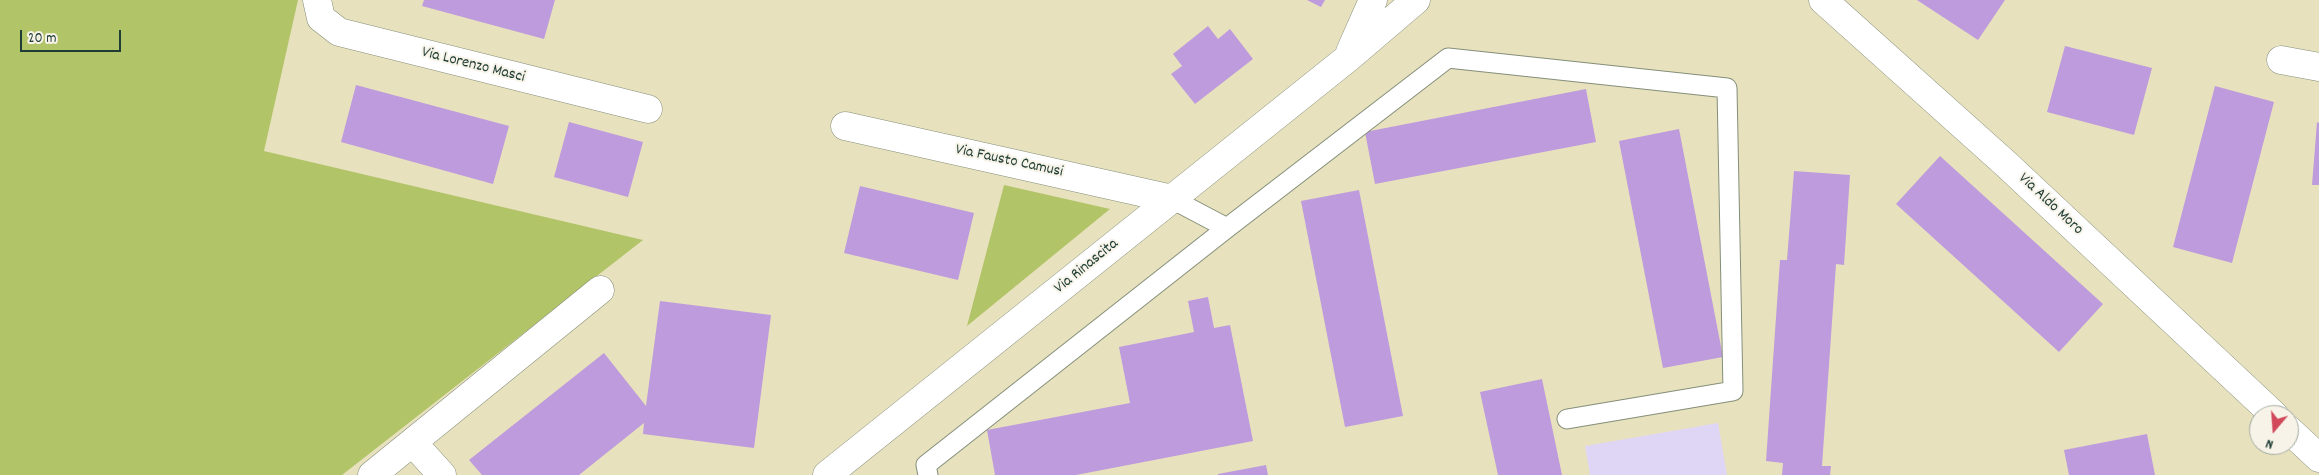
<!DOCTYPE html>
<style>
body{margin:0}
#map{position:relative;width:2319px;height:475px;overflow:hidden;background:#e8e1be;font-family:Dekko,sans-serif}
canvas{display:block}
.north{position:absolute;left:2249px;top:405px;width:50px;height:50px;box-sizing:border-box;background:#f7f3e8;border:1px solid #a1aaa0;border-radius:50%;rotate:198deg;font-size:14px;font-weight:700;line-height:20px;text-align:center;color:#1f3d34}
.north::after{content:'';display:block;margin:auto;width:18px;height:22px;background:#d1495b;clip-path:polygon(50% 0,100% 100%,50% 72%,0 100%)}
.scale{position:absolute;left:20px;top:30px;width:101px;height:22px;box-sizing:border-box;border:2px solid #1f3d34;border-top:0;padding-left:6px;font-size:15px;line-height:18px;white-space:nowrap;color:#1f3d34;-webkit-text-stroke:4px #f7f3e8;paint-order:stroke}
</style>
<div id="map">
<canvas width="2319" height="475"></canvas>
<div class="north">N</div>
<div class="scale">20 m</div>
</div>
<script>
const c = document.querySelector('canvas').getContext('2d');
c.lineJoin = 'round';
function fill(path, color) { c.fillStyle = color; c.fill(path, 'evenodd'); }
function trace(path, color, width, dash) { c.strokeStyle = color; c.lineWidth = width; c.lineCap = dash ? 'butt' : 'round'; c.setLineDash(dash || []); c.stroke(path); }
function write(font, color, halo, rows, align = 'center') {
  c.font = font + ' Dekko,sans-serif'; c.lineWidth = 4; c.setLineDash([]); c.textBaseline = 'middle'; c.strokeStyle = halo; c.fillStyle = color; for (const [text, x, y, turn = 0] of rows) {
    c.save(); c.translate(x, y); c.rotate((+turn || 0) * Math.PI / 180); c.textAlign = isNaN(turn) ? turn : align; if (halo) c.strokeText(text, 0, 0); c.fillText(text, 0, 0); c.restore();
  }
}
const built = new Path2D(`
 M1718 423 1727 475H1590L1585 446Z`);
const green = new Path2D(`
 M0 0H298L264 151 643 240 342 475H0Z
 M1004 185 1110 209 967 326Z`);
const building = new Path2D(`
 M424 0H555L544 39 422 6Z
 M1307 0H1325L1321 7Z
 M1917 0H2005L1978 40Z
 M1208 26 1218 39 1230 29 1253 59 1195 104 1171 74 1182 66 1173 54Z
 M2065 46 2152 68 2134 135 2047 112Z
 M356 85 509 126 493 184 341 142Z
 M2215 86 2274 102 2232 263 2173 247Z
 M1586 89 1596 142 1375 184 1365 132Z
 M569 122 643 142 628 197 554 177Z
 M2317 122 2319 123V185H2312Z
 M1679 129 1723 357 1663 368 1619 141Z
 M1940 156 2103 304 2059 352 1896 204Z
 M1794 171 1850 175 1844 265 1836 264 1822 466H1831L1830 475H1782L1783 463 1766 461 1780 260H1787Z
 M860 186 974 213 958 280 844 253Z
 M1359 190 1403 416 1345 427 1301 201Z
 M1208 297 1214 328 1230 325 1253 441 1076 475H995L987 430 1130 403 1119 347 1194 332 1188 301Z
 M660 301 771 315 754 448 643 434 644 423 579 475H482L469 460 604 353 646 406Z
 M1542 379 1562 475H1498L1480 392Z
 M2147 434 2155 475H2069L2064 450Z
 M1266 465 1268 475H1218V474Z`);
const lane = new Path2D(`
 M1172 199 1227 228
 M928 475 926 465 1227 228 1448 58 1727 88 1733 391 1567 419`);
const street = new Path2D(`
 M317 0 321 18 339 32 648 109
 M1823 0 2006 164 2274 415
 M1350 52 1373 0
 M2281 60 2319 67
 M845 126 1172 199
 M2289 430 2319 458
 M413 443 442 475
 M372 475 600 290
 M827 475 1348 58 1416 0`);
const streetNames = [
 ["Via Lorenzo Masci",473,66,14],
 ["Via Fausto Camusi",1009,162,12],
 ["Via Aldo Moro",2050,205,43],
 ["Via Rinascita",1087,267,-39]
];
fill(built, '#dfd5f5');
fill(green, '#b2c468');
fill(building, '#bd9bdc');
trace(lane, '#848f79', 21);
trace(street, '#848f79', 29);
trace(lane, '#fff', 19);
trace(street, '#fff', 28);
write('16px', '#1f3d34', '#f7f3e8', streetNames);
</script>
